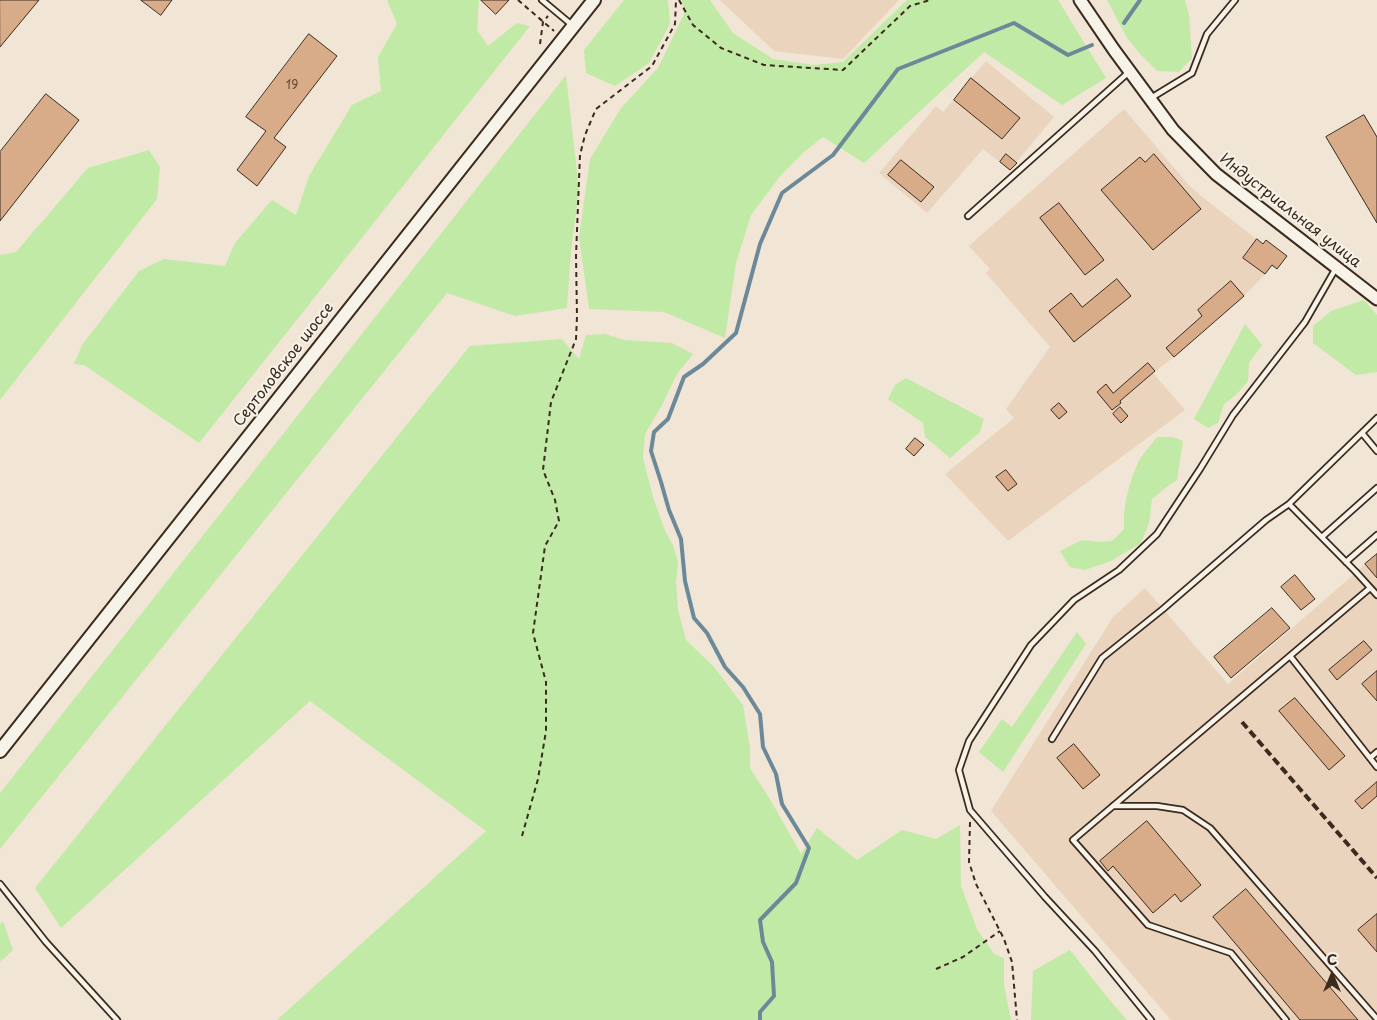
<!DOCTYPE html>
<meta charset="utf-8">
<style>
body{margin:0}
#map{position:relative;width:1377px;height:1020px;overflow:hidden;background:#f1e5d5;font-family:"Playpen Sans",sans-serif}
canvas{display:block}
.north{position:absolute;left:1307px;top:950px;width:50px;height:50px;-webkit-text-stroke:4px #f7f3e8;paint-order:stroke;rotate:0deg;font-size:14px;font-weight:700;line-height:20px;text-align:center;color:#3b2a1e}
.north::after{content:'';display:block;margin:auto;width:18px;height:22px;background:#3b2a1e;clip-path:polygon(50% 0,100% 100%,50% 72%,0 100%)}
</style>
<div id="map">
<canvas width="1377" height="1020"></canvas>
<div class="north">С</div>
</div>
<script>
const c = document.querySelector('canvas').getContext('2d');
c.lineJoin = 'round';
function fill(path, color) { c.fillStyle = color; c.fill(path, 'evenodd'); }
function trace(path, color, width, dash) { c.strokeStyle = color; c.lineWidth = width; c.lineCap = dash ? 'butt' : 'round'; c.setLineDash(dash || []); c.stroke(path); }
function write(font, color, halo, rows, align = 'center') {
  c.font = font + ' "Playpen Sans",sans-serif'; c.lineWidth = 4; c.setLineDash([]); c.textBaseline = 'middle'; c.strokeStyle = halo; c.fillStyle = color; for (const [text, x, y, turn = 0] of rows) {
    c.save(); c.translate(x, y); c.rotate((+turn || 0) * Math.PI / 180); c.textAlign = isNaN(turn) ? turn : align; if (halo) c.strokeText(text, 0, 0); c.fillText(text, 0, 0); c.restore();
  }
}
const built = new Path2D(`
 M720 0H899L843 59 774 51Z
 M986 61 1054 117 1010 170 983 149 927 213 879 173 936 106 943 112Z
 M1124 109 1188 184 1201 196 1263 244 1266 240 1287 256 1277 269 1271 266 1265 274 1244 296 1174 357 1153 373 1185 410 1008 541 945 474 1014 418 1006 409 1050 347 986 273 990 269 969 246Z
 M1377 554V1020H1171L991 811 1113 617 1145 588 1228 684Z`);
const green = new Path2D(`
 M387 0H479L477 30 488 46 517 23 530 26 199 443 84 365 74 364 82 345 139 271 164 259 225 266 235 243 272 200 296 215 309 176 352 105 381 91 378 57 397 24Z
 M624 0H668L670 24 649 63 615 86 586 73 584 50Z
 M682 0H710L733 33 773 59 814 65 843 62 907 0H1058L1106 78 1062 105 984 52 864 163 823 137 804 152 781 175 751 215 736 263 725 338 664 312 589 309 579 237 590 159 621 108 658 68 684 14Z
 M1107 0H1185L1189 15 1192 58 1179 72 1157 71 1141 55 1127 38Z
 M566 75 579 190 571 250 567 308 515 316 447 293 0 849V793Z
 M149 150 160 167 157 199 0 400V255L16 252 88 168Z
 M1364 300 1377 315V372L1356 375 1313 343V326L1331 311Z
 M1245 324 1262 345 1249 363 1248 381 1237 394 1224 404 1218 423 1208 428 1194 419Z
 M605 334 624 340 672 343 693 354 677 374 661 407 645 434 643 458 653 497 665 531 673 545 678 562 676 583 678 610 686 640 714 667 743 705 750 748V768L771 801 801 854 817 828 857 860 902 830 936 839 960 825 961 886 977 929 994 954 1004 958V984L1011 1020H277L486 831 310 701 61 928 35 888 470 346 562 339 579 359 586 335Z
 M906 378 984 419 980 432 950 458 925 437 923 423 888 399 895 385Z
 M1157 437H1173L1183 441 1177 480 1169 485 1152 499 1149 523 1141 543 1111 561 1085 570 1070 567 1060 551 1082 540 1100 542 1112 541 1124 529C1123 506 1128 485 1138 463 1142 454 1151 445 1157 437Z
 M1077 632 1086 644 1003 772 979 752 1002 719 1012 727Z
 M3 921 13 950 0 962V925Z
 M1070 950 1107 997 1127 1020H1031L1033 971Z`);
const stream = new Path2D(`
 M1124 23 1140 0
 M760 1020V1012L774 996 772 962 763 942 760 920 796 883 809 848 782 804 776 774 763 747 760 714 743 687 725 667 707 633 694 618 685 581 681 539 669 510 661 482 651 451 654 432 668 419 684 377 703 364 736 333 760 244 782 193 833 155 898 69 1014 23 1068 55 1092 45`);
const building = new Path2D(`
 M0 0H39L0 47Z
 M141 0H172L161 15Z
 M481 0H509L496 14Z
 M309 34 337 56 274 138 286 147 257 186 237 170 266 131 246 117Z
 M971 78 1020 118 1002 139 954 100Z
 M46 94 79 120 0 221V152Z
 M1364 115 1377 137V223L1326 137Z
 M1006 154 1017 163 1010 170 1000 162Z
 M1154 154 1201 209 1153 250 1101 190 1140 157 1145 162Z
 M901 160 934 187 921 202 888 175Z
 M1059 203 1104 260 1085 275 1040 218Z
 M1257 239 1263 244 1266 240 1287 256 1277 269 1272 265 1265 274 1243 258Z
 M1117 279 1131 296 1074 342 1049 311 1071 293 1082 307Z
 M1231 281 1244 296 1174 357 1166 348 1202 316 1198 310Z
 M1148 363 1155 371 1120 401 1121 403 1112 410 1097 392 1106 384 1113 393Z
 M1059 403 1067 412 1059 419 1051 410Z
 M1120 407 1128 416 1121 423 1113 414Z
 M915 438 924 445 914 456 906 449Z
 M1006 470 1017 484 1008 491 996 477Z
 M1377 554V578L1365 564Z
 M1295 575 1315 599 1301 610 1281 587Z
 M1272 608 1290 628 1231 678 1214 657Z
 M1364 641 1372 650 1337 680 1329 670Z
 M1377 671V701L1362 684Z
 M1295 698 1345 756 1329 770 1279 711Z
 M1074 744 1100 775 1083 789 1057 758Z
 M1377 782V796L1362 809 1355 801Z
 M1147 821 1201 885 1181 902 1175 894 1153 913 1113 866 1108 871 1100 861Z
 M1246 889 1358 1020H1300L1213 917Z
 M1377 914V952L1358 930Z`);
const path = new Path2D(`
 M518 0 554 31
 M679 0 693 25 721 48 764 65 843 70 910 6 930 0
 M540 44 543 22 548 16
 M970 822 969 862 976 884 1004 939 1012 962 1017 1020
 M522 836 538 779 546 731V682L533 633 545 546 559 521 555 500 543 470 551 402 576 339 577 316 576 256 580 155 585 135 596 109 652 66 675 24 676 0
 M936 969 963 957 1000 931`);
const service = new Path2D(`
 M542 0 572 25
 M1151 98 1192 73 1207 34 1235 0
 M968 216 1129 72
 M1377 418 1289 504 1356 572 1377 595
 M1362 433 1377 451
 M1322 537 1377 488
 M1346 562 1377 535
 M1290 656 1377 767
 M1052 739 1102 658 1163 609 1266 520 1289 504
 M1370 758 1377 752
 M1113 806H1157L1183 810 1210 828 1377 1019
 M0 884 46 942 117 1020
 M1151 1020 1095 951 1045 897 970 810 959 770 969 741 1031 645 1074 600 1119 570 1157 534 1200 469 1233 415 1305 322 1336 268
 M1286 1020 1231 953 1148 925 1073 840 1370 588`);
const tertiary = new Path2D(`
 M1080 0 1114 50 1173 130 1216 174 1377 299`);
const secondary = new Path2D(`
 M0 751 594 0`);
const rail = new Path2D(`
 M1242 722 1377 878`);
const numberNames = [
 ["19",292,86]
];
const streetNames = [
 ["Индустриальная улица",1290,211,38],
 ["Сертоловское шоссе",284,365,-52]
];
fill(built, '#ead4be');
fill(green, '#c1eaa6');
trace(stream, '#6c899a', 4);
fill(building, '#d8ac89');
trace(building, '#3b2a1e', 1);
trace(service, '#3b2a1e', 8);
trace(tertiary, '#3b2a1e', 15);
trace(secondary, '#3b2a1e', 16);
trace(path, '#3b2a1e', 2, [5, 4]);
trace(service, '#f7f3e8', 4.5);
trace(tertiary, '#f7f3e8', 11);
trace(secondary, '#f7f3e8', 12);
trace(rail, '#3b2a1e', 4, [8, 4]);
write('12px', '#624a39', null, numberNames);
write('15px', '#3b2a1e', '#f7f3e8', streetNames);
</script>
